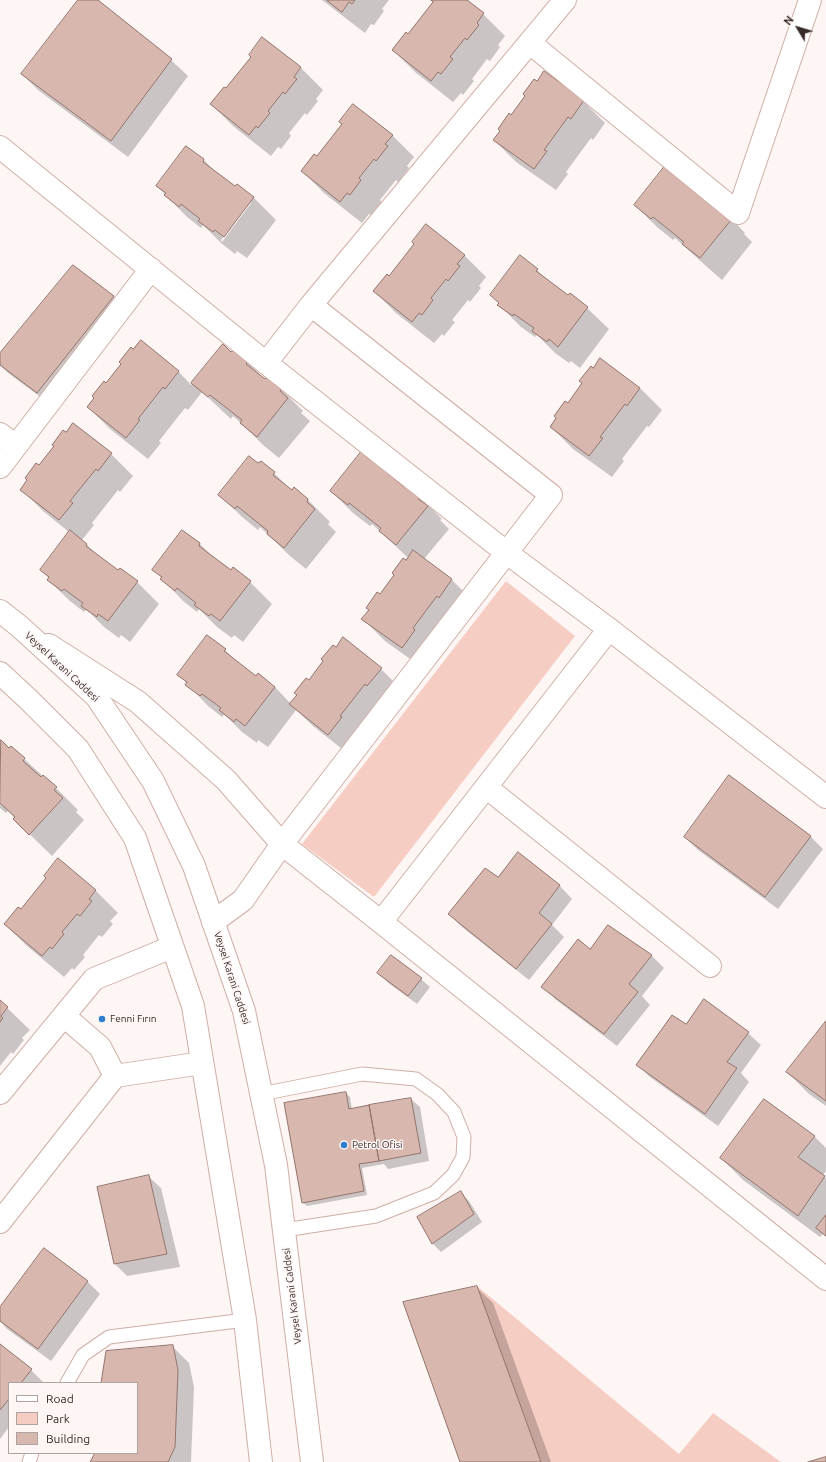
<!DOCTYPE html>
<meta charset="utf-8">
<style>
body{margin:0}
#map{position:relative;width:826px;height:1462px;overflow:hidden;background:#fdf6f5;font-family:Ubuntu,sans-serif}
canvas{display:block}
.legend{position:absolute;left:8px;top:1382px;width:130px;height:72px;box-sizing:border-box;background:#fdf6f5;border:1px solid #ada4a2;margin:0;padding:5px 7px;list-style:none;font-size:12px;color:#362926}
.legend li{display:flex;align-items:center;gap:8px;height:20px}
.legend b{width:20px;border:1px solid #ada4a2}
.north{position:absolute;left:778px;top:8px;width:40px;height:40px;-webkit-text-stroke:3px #fdf6f5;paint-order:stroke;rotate:308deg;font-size:11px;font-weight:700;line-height:16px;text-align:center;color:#362926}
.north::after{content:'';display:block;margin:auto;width:14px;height:18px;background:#362926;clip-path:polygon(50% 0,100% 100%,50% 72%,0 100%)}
</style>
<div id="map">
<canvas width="826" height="1462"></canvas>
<ul class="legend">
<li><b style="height:5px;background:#fff"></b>Road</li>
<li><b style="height:11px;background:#f6cdc3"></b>Park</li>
<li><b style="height:11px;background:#d8b7ae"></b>Building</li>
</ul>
<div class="north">N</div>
</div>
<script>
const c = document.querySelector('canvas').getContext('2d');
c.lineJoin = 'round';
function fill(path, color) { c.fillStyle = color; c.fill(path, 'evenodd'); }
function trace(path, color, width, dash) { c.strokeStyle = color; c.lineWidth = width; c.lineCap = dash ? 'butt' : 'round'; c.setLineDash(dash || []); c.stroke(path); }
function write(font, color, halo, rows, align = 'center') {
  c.font = font + ' Ubuntu,sans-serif'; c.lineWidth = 3; c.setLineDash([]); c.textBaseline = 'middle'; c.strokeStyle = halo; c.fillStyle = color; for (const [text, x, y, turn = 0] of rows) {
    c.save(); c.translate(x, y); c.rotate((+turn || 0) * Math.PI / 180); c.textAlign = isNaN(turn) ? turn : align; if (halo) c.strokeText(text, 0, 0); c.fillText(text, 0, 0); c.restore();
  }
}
const green = new Path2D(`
 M506 581 575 636 374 897 302 844Z
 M477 1286 679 1454 713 1413 781 1462H541Z`);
const shadow = new Path2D(`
 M80 0H96L171 60 188 76 128 157 38 90 22 74Z
 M322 0H389L382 9 384 11 374 25 371 24 365 33Z
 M432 0H465L483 14 505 36 498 45 500 47 490 61 487 59 472 79 474 81 463 95 461 93 453 102 415 72 393 50 409 36 434 3Z
 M263 38 301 68 323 90 316 99 318 101 307 115 305 113 289 133 291 136 281 149 278 147 271 156 233 126 211 104 226 90 252 57Z
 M544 73 583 101 605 123 593 140 591 138 566 172 568 174 556 190 516 162 494 140Z
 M392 135 414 157 407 166 409 168 398 182 396 180 380 200 382 202 372 216 369 214 362 223 324 193 302 171 317 157Z
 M204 160 219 176 235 188 237 185 254 198 276 220 247 258 237 251 235 254 221 243 203 225 201 228 187 217 157 186ZM250 202 251 203 222 242 221 240Z
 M635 205 724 211 745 233 744 234 752 242 722 280 706 266 675 238 673 240 657 227Z
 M464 255 486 277 479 286 481 288 470 302 468 300 452 320 455 322 444 336 442 334 434 343 396 313 374 291 389 277Z
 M73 266 114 297 126 310 50 404 8 373 0 365V354Z
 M537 270 552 285 568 297 587 308 609 329 580 368 571 361 569 363 555 353 537 335 535 337 521 327 499 305Z
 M141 341 179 372 191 385 223 346 231 353 234 351 248 362 265 380 281 389 303 411 301 413 310 421 279 458 263 445 242 424 233 416 231 419 202 392 188 410 185 408 159 441 161 443 148 459 110 429 88 407Z
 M600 359 640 388 662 410 649 427 647 426 622 459 624 461 612 477 573 449 551 427Z
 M73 424 111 454 133 476 120 492 118 490 92 523 94 525 82 540 101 559 118 571 120 569 137 582 159 604 130 642 121 635 119 638 104 627 88 611 86 610 84 612 70 601 48 580 49 578 41 570 69 532 43 511 21 489Z
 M370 461 387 470 404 488 420 497 442 519 440 520 449 529 424 559 452 580 474 602 424 669 385 641 363 619 408 558 383 534 372 524 370 526 353 513 331 491Z
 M261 462 274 473 292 491 294 489 308 500 330 522 328 524 336 532 306 569 290 556 260 527 258 530 241 516 219 494Z
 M183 531 200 544 216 560 231 571 250 582 272 604 243 642 234 635 232 638 217 627 199 609 197 612 183 601 154 570Z
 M225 650 241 666 256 677 275 687 291 704 309 681 381 669 403 691 351 756 313 726 296 710 268 747 258 740 257 743 242 732 226 716 224 715 222 717 208 706 179 675Z
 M1 741 9 749 11 747 56 788 78 810 76 812 84 820 52 856 14 819 15 818 8 811 6 813 0 808Z
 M810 836 823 849 778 909 698 850 685 837Z
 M518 853 560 886 572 899 552 925 564 937 529 980 462 927 449 914 498 879Z
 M58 860 96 891 118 913 110 921 113 924 102 937 99 935 83 955 85 957 74 970 72 968 64 977 27 946 5 924 21 910 47 878Z
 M590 951 651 955 664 968 642 996 650 1005 617 1046 555 999 543 986Z
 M379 973 421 979 430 987 417 1004 387 982Z
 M0 1001 30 1030 22 1038 24 1040 13 1054 11 1052 0 1066Z
 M826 1023V1106L809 1094 787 1072Z
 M686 1026 748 1033 761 1045 741 1073 749 1082 718 1126 650 1077 638 1065Z
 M346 1093 350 1097 352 1110 411 1099 420 1107 429 1161 388 1169 384 1164 362 1168 367 1195 307 1206 302 1202Z
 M814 1136 826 1148V1171L823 1175 826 1178V1237L823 1234 820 1237 743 1180 721 1158Z
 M148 1176 161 1188 180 1267 127 1276 115 1264Z
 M460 1192 469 1201 482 1222 441 1252 433 1244 419 1217Z
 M87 1281 100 1294 51 1361 7 1329 0 1321V1309Z
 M476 1287 493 1303 551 1462H461Z
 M0 1346 31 1370 44 1383H9V1427L0 1439Z
 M172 1346 189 1363 194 1387 191 1462H91L96 1453H137V1383H102Z`);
const building = new Path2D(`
 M78 0H98L172 59 111 141 21 74Z
 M327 0H355L352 4 349 2 342 12Z
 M431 0H467L484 13 477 23 479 25 467 40 465 38 450 57 453 59 441 74 438 72 431 81 392 50 406 32 408 34 433 2Z
 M262 37 301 67 294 77 297 79 285 94 283 92 268 111 270 113 258 128 256 126 249 135 210 104 224 87 226 88 251 57 249 55Z
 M544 71 584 100 571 119 568 117 544 150 547 151 534 169 493 140 500 131 498 129 509 113 511 115 525 96 523 94 534 79 537 81Z
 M353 104 393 135 385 144 388 146 376 161 374 159 359 178 361 180 350 195 347 193 340 202 301 171 314 154 317 156 342 124 339 122Z
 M186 146 204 159 203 162 235 186 237 184 254 197 224 237 215 230 213 232 198 221 200 219 181 204 179 207 164 195 166 193 156 186Z
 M665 166 731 220 700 258 682 244 684 242 653 217 651 219 634 205Z
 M426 224 465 255 457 264 460 266 448 281 446 279 431 298 433 300 422 315 419 313 412 322 373 291 387 274 389 276 414 244 412 242Z
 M520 255 538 269 536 271 568 295 570 293 588 307 558 347 549 339 547 342 532 331 534 328 514 314 513 316 497 305 499 303 490 295Z
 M73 265 114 296 37 393 0 365V353Z
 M141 340 179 371 165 389 163 387 138 419 140 420 126 438 87 407 94 398 92 396 104 381 106 383 121 364 119 362 131 347 133 349Z
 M223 344 231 352 234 350 248 361 246 364 265 379 267 376 282 388 280 391 288 398 257 437 240 423 242 420 210 395 208 397 191 383Z
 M600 358 640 388 627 406 625 404 600 437 603 438 589 456 550 427 556 418 554 416 565 401 568 403 582 383 579 381 591 366 593 368Z
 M73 423 112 453 98 471 96 469 70 501 73 503 59 520 20 490 27 480 25 478 36 463 39 465 54 446 52 445 63 430 66 432Z
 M361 452 370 460 372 457 387 469 386 472 404 487 406 484 421 496 418 499 428 506 396 545 379 531 381 528 349 503 348 505 330 491Z
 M249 456 258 463 261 461 275 472 273 475 292 490 294 487 308 499 307 502 315 509 284 548 267 534 268 531 237 506 235 509 218 495Z
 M70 530 87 544 86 546 118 570 120 568 138 581 108 621 98 614 97 617 81 606 83 603 64 589 62 591 47 580 49 577 40 570Z
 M182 530 200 543 199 546 231 570 233 567 251 581 220 621 211 614 209 616 194 605 196 603 177 588 175 591 160 579 162 577 152 570Z
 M413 550 452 579 439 598 437 596 413 628 415 630 402 648 361 619 369 610 366 608 377 592 380 594 394 575 392 573 403 558 406 560Z
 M207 635 226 649 224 651 256 676 258 673 275 687 245 726 236 719 234 722 219 710 221 708 202 694 200 696 185 685 187 682 177 675Z
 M343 637 382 668 367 686 365 684 340 716 342 717 328 735 289 704 297 695 294 693 306 678 309 680 323 661 321 659 333 645 336 647Z
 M1 740 9 748 11 746 25 758 23 761 41 777 43 775 57 787 54 790 63 798 29 835 13 819 15 817 0 803Z
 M729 775 811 836 765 897 684 837Z
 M518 852 560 885 539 913 552 924 516 969 448 914 485 868 498 877Z
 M58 858 96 890 89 899 92 901 80 916 77 914 62 932 64 934 52 949 50 947 42 956 4 924 18 907 21 909 46 878 44 876Z
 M608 925 652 955 629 984 638 992 604 1034 541 987 578 939 590 949Z
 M391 955 422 978 408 996 377 973Z
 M704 999 749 1032 727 1062 737 1068 705 1114 636 1065 672 1015 686 1024Z
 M0 1000 8 1007 1 1016 3 1018 0 1022Z
 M826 1021V1101L786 1072Z
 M346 1092 349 1109 369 1105 379 1161 359 1164 364 1191 302 1203 284 1103Z
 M411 1098 421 1153 379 1161 369 1105Z
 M764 1099 815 1136 798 1157 825 1176 798 1216 720 1158Z
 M149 1175 167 1254 114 1264 97 1187Z
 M461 1191 474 1214 432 1244 417 1217Z
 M826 1215V1236L816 1228Z
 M44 1248 88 1281 38 1349 0 1321V1307Z
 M477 1286 541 1462H460L403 1302Z
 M0 1344 32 1369 21 1383H9V1399L0 1410Z
 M173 1345 178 1370 175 1447 168 1462H90L95 1453H137V1383H101L106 1351Z
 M826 1457V1462H808Z`);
const lane = new Path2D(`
 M261 1094 362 1074 416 1079 437 1094 454 1112 464 1137 463 1157 453 1175 434 1193 376 1216 284 1230
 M67 1383 83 1355 109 1337 245 1320
 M29 1462 32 1453`);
const street = new Path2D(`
 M530 43 738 213 810 0
 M0 147 266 363 507 553 609 629 826 797
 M266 363 311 305 565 0
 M0 434 16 446
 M0 467 151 269
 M49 645 138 702 226 780 282 844 381 922 826 1279
 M486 787 710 966
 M213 922 243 900 282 844 551 495 311 305
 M381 922 609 629
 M64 1016 100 1047 115 1076
 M0 1093 94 979 172 947
 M0 1222 115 1076 202 1063`);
const secondary = new Path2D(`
 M0 611 19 626 96 696 153 781 194 866 244 1011 276 1165 312 1462
 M0 673 28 699 78 749 135 838 193 1006 245 1320 261 1462`);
const markers = [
 [102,1019,4,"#2f7ece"],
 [344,1145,4,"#2f7ece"]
];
const streetNames = [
 ["Veysel Karani Caddesi",62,667,43],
 ["Veysel Karani Caddesi",232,978,72],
 ["Veysel Karani Caddesi",292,1296,-97]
];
const poiNames = [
 ["Fenni Fırın",110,1019],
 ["Petrol Ofisi",352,1145]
];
fill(green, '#f6cdc3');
fill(shadow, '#0003');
fill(building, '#d8b7ae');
trace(building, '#93746d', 1);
trace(lane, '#d0aea6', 15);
trace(street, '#d0aea6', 24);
trace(secondary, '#d0aea6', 24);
trace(lane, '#fff', 13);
trace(street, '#fff', 22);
trace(secondary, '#fff', 22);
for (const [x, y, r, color] of markers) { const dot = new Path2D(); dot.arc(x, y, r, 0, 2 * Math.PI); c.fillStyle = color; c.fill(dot); trace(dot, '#fdf6f5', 1.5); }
write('10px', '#362926', '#fdf6f5', streetNames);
write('10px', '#362926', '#fdf6f5', poiNames, 'left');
</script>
